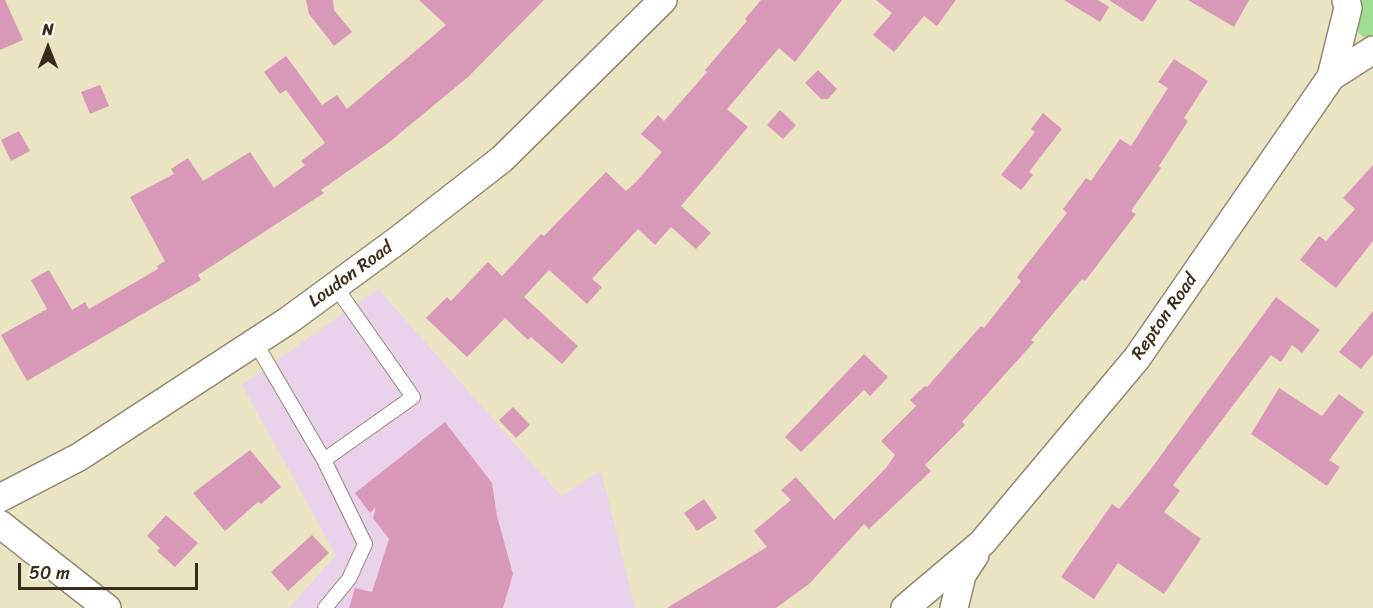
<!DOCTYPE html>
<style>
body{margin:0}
#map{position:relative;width:1373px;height:608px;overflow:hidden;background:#eae4c3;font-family:Sriracha,sans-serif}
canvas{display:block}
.north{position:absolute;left:18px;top:18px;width:60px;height:60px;-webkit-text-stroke:4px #fdfcf7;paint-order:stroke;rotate:0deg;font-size:16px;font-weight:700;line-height:24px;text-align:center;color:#3b2a1e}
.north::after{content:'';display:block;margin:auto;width:21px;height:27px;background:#3b2a1e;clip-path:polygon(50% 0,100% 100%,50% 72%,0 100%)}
.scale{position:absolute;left:18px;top:563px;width:180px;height:27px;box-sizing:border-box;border:3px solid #3b2a1e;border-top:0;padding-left:8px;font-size:18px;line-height:21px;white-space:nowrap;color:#3b2a1e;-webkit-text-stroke:4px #fdfcf7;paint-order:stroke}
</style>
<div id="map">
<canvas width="1373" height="608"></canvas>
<div class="north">N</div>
<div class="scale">50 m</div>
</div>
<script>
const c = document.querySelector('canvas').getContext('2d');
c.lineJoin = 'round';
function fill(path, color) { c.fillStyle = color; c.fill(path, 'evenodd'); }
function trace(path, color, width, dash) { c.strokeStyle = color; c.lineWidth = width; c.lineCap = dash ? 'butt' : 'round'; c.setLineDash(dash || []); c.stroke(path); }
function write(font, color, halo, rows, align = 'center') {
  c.font = font + ' Sriracha,sans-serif'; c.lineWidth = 4.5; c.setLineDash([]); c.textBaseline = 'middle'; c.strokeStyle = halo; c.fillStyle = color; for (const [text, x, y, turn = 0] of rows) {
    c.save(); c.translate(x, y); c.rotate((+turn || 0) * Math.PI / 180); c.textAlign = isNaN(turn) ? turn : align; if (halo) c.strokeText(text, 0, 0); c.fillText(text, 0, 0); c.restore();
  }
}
const built = new Path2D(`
 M378 289 561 496 601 471 635 608H289L336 555 242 385Z`);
const green = new Path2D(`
 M1362 0H1373V35L1364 38 1358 32Z`);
const building = new Path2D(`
 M0 0H5L23 40 0 50Z
 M306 0H333L334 10 352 32 334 46 309 14Z
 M419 0H544L468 77 387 144 321 190 324 193 198 275 201 280 27 381 1 335 47 309 31 280 49 270 72 310 85 302 89 309 158 269 157 266 165 261 130 197 174 174 171 169 188 158 203 181 250 152 274 188 305 165 301 161 325 143 286 90 280 94 264 72 286 56 322 105 337 95 347 109 446 25Z
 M761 0H842L795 62 779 48 727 109 748 127 681 206 711 233 696 249 671 227 655 245 638 229 592 279 602 287 587 304 549 270 524 297 578 346 562 364 531 337 528 340 505 318 467 357 426 318 447 297 451 301 488 262 502 276 541 234 544 236 606 172 626 191 636 182 662 152 641 134 658 115 664 121 707 72 705 70 747 21 745 19Z
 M876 0H956L937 26 924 16 894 52 873 35 892 13Z
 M1064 0H1098L1109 7 1100 22Z
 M1109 0H1157L1143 22Z
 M1188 0H1249L1234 27Z
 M1174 59 1208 81 1184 118 1188 121 1159 166 1161 168 1131 211 1136 214 1085 281 1082 279 1031 340 1034 342 962 422 965 425 925 465 931 471 869 529 864 524 809 584 776 608H667L767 547 754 531 791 500 781 490 796 477 834 520 886 468 895 455 881 441 916 406 910 400 925 386 927 387 981 326 984 328 1021 281 1017 277 1067 213 1063 209 1086 178 1091 181 1120 139 1131 146 1168 88 1158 82Z
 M818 70 837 89 828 99H821L805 83Z
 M100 85 109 106 90 114 81 92Z
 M780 110 796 125 783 139 767 125Z
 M1043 113 1062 129 1029 172 1033 175 1021 190 1001 175 1035 132 1031 129Z
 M19 131 30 151 11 161 1 140Z
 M1373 165V241L1336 288 1300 260 1319 236 1326 241 1355 209 1343 198Z
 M1276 297 1320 330 1302 353 1292 345 1281 362 1271 355 1173 485 1180 491 1164 512 1201 539 1164 594 1118 563 1094 599 1061 577 1112 504 1119 509 1151 469Z
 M1373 311V354L1361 369 1339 352Z
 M864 354 888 377 870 396 864 390 801 452 785 437Z
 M1279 388 1322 416 1339 394 1364 412 1329 460 1340 467 1327 486 1251 434Z
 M513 407 530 425 516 438 499 420Z
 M445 422 492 483 497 516 513 574 503 608H349L355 588 372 592 389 539 373 518 376 507 370 513 355 493Z
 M250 450 281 487 261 504 258 502 225 531 193 493Z
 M704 499 717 518 697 531 684 513Z
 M166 515 198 543 175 567 157 551 160 548 147 536Z
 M312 535 329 553 288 591 271 572Z`);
const service = new Path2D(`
 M255 342 324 460 413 397 335 286
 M324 460 365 544 349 579 325 608`);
const minor = new Path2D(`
 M1331 77 1348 8 1346 0
 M0 498 79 457 289 320 398 240 502 159 663 0
 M0 524 107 608
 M905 608 982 543 1137 358 1331 77 1373 50
 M954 608 962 575 975 555`);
const streetNames = [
 ["Loudon Road",351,275,-36],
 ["Repton Road",1165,317,-55]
];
fill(built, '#ead1ec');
fill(green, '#9fde92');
fill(building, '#d899b8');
trace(service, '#928770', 16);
trace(minor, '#928770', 30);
trace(service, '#fff', 14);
trace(minor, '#fff', 27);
write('18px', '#3b2a1e', '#fdfcf7', streetNames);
</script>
